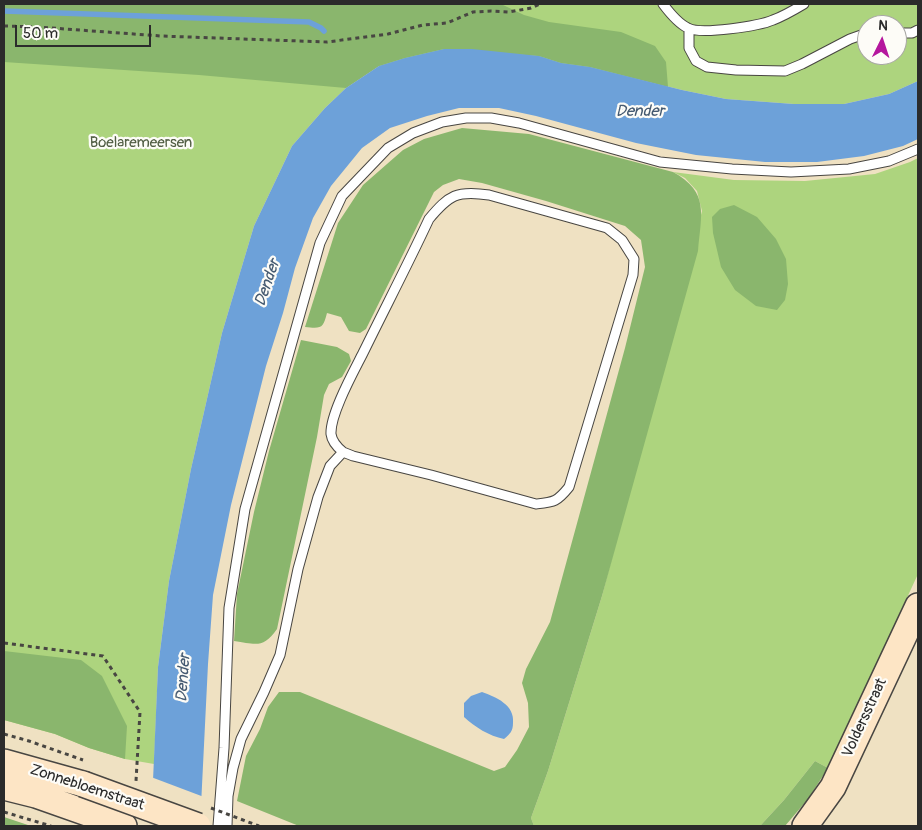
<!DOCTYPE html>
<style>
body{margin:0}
#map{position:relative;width:922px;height:830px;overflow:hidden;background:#efe1c2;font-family:Pangolin,sans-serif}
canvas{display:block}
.frame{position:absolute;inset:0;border:5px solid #2b2b2b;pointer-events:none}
.north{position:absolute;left:857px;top:15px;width:50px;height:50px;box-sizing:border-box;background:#fdfcf7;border:1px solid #a9a8a5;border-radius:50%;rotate:4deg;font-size:14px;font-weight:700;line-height:20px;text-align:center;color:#2b2b2b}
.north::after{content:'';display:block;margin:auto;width:18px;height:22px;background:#b5179e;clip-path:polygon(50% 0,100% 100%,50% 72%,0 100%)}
.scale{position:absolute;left:15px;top:25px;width:136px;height:22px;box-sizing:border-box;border:2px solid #2b2b2b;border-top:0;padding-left:6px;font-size:15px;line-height:18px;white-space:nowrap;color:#2b2b2b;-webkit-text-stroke:4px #fdfcf7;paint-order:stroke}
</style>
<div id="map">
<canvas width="922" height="830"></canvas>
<div class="frame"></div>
<div class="north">N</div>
<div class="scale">50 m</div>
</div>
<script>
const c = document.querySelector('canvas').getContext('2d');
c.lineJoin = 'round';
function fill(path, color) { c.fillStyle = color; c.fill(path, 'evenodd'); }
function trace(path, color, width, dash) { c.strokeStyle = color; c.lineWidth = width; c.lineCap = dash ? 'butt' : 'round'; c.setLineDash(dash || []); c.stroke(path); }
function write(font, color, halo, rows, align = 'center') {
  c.font = font + ' Pangolin,sans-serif'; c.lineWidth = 4.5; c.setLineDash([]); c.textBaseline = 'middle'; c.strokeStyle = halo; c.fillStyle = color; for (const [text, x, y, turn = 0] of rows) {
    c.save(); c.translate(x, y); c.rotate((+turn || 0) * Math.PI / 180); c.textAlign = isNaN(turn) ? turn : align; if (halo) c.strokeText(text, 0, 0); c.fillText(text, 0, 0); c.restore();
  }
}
const green = new Path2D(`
 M4 4H918V81L889 94 844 104H794L726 99 682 90 637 79 379 66 346 88 325 108 292 146 254 226 222 333 191 469 169 581 158 667 154 764 125 759 89 748 55 734 4 720ZM867 25H897V55H867Z
 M918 158V574L828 768 815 761 784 800 760 826H534L531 818 548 771 602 596 702 211 697 191 685 178 673 172 734 180 805 181 875 174 910 162Z`);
const forest = new Path2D(`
 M4 4H501L524 15 549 22 621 32 655 46 666 62 668 87 590 67 561 63 539 56 444 49 405 58 379 66 346 88 199 75 4 62Z
 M462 128 529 134 673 172C710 192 701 215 698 251L602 596 548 771 531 818 534 826H299L237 801 246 756 260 729 268 707 279 692H300L494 771 505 767 517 750 529 727 528 703 522 683 526 669 550 622 625 348 645 267 641 240 625 226 546 201 482 183 459 179 443 185 434 192 366 329 360 333 349 331 341 317 327 313C323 328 322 329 305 327L338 223 363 185 403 150 424 139Z
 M734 205 757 217 776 239 786 259 788 284 785 300 777 310 756 306 735 290 721 267 713 233 712 217 720 209Z
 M301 340 337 347 349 354 351 361 342 377 329 384 324 395 317 437 277 629C263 649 256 644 234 641L237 594 254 512 269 451Z
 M4 651 81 660 102 676 127 726 125 759 89 748 55 734 4 720Z
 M815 761 828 768 808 799 785 826H760L784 800Z
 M4 817 31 826H4Z`);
const water = new Path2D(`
 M444 49H472L539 56 561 63 590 67 682 90 726 99 794 104H844L889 94 918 81V139L903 146 864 156 817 162H765L696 155 636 143 536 116 499 108H459L427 116 390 128 362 148 331 186 313 218 295 268 283 313 266 366 231 505 213 595 208 664 200 826H151L158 667 169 581 191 469 222 333 254 226 292 146 325 108 346 88 379 66 405 58Z
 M482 692C496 697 515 705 513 723 513 731 510 734 504 739 489 736 475 727 464 717V703L471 696Z`);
const pier = new Path2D(`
 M151 777 204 797 203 826H149Z`);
const stream = new Path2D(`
 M4 11 309 22 321 28 324 31`);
const path = new Path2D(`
 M4 26 38 27 161 36 327 42 388 34 423 25 447 23 473 12 491 11 509 12 531 8 540 4
 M4 643 103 656 140 712 136 781
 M4 734 29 741 83 760
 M4 812 51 826`);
const lane = new Path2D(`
 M663 4C669 12 679 24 688 28 701 35 759 26 773 20 784 16 794 10 804 4
 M689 29V48L696 61 707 67 736 70 785 71 802 64 850 39 867 33
 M897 33H912L918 30
 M218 826 224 748 229 608 245 509 320 243 342 196 388 148 413 133 442 122 466 118H491L519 123 660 162 732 169 791 172 849 169 889 161 918 149
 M227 826 228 796 233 768 241 739 264 692 280 655 298 569 318 497 330 466 343 452 353 456 431 475 536 504C554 502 557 502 569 487L633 275 634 259 622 240 607 228 489 195C457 190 449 195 429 219 408 264 385 308 363 353 354 371 330 414 331 434 332 442 337 447 343 452`);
const secondary = new Path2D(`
 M4 762 83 784
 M4 787 36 795 124 826
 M805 826 833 787 918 606`);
const pathBridge = new Path2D(`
 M211 808 259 826`);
const secondaryBridge = new Path2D(`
 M83 784 198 826`);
const parkNames = [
 ["Boelaremeersen",141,143]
];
const streetNames = [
 ["Voldersstraat",865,718,-65],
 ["Zonnebloemstraat",87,788,18]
];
const waterNames = [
 ["Dender",640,112],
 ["Dender",268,283,-71],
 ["Dender",184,678,-86]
];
fill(green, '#add47e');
fill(forest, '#8ab66d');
fill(water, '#6da1d9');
fill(pier, '#efe1c2');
trace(stream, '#6da1d9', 5.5);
trace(lane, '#484642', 11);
trace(secondary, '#484642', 28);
trace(path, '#484642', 3, [4, 4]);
trace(lane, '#fff', 9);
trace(secondary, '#fde5c5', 25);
trace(secondaryBridge, '#484642', 28, []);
trace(pathBridge, '#484642', 3, [4, 4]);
trace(secondaryBridge, '#fde5c5', 25);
write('15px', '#525e44', '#fdfcf7', parkNames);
write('15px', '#2b2b2b', '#fdfcf7', streetNames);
write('italic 16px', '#455a71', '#fdfcf7', waterNames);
</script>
